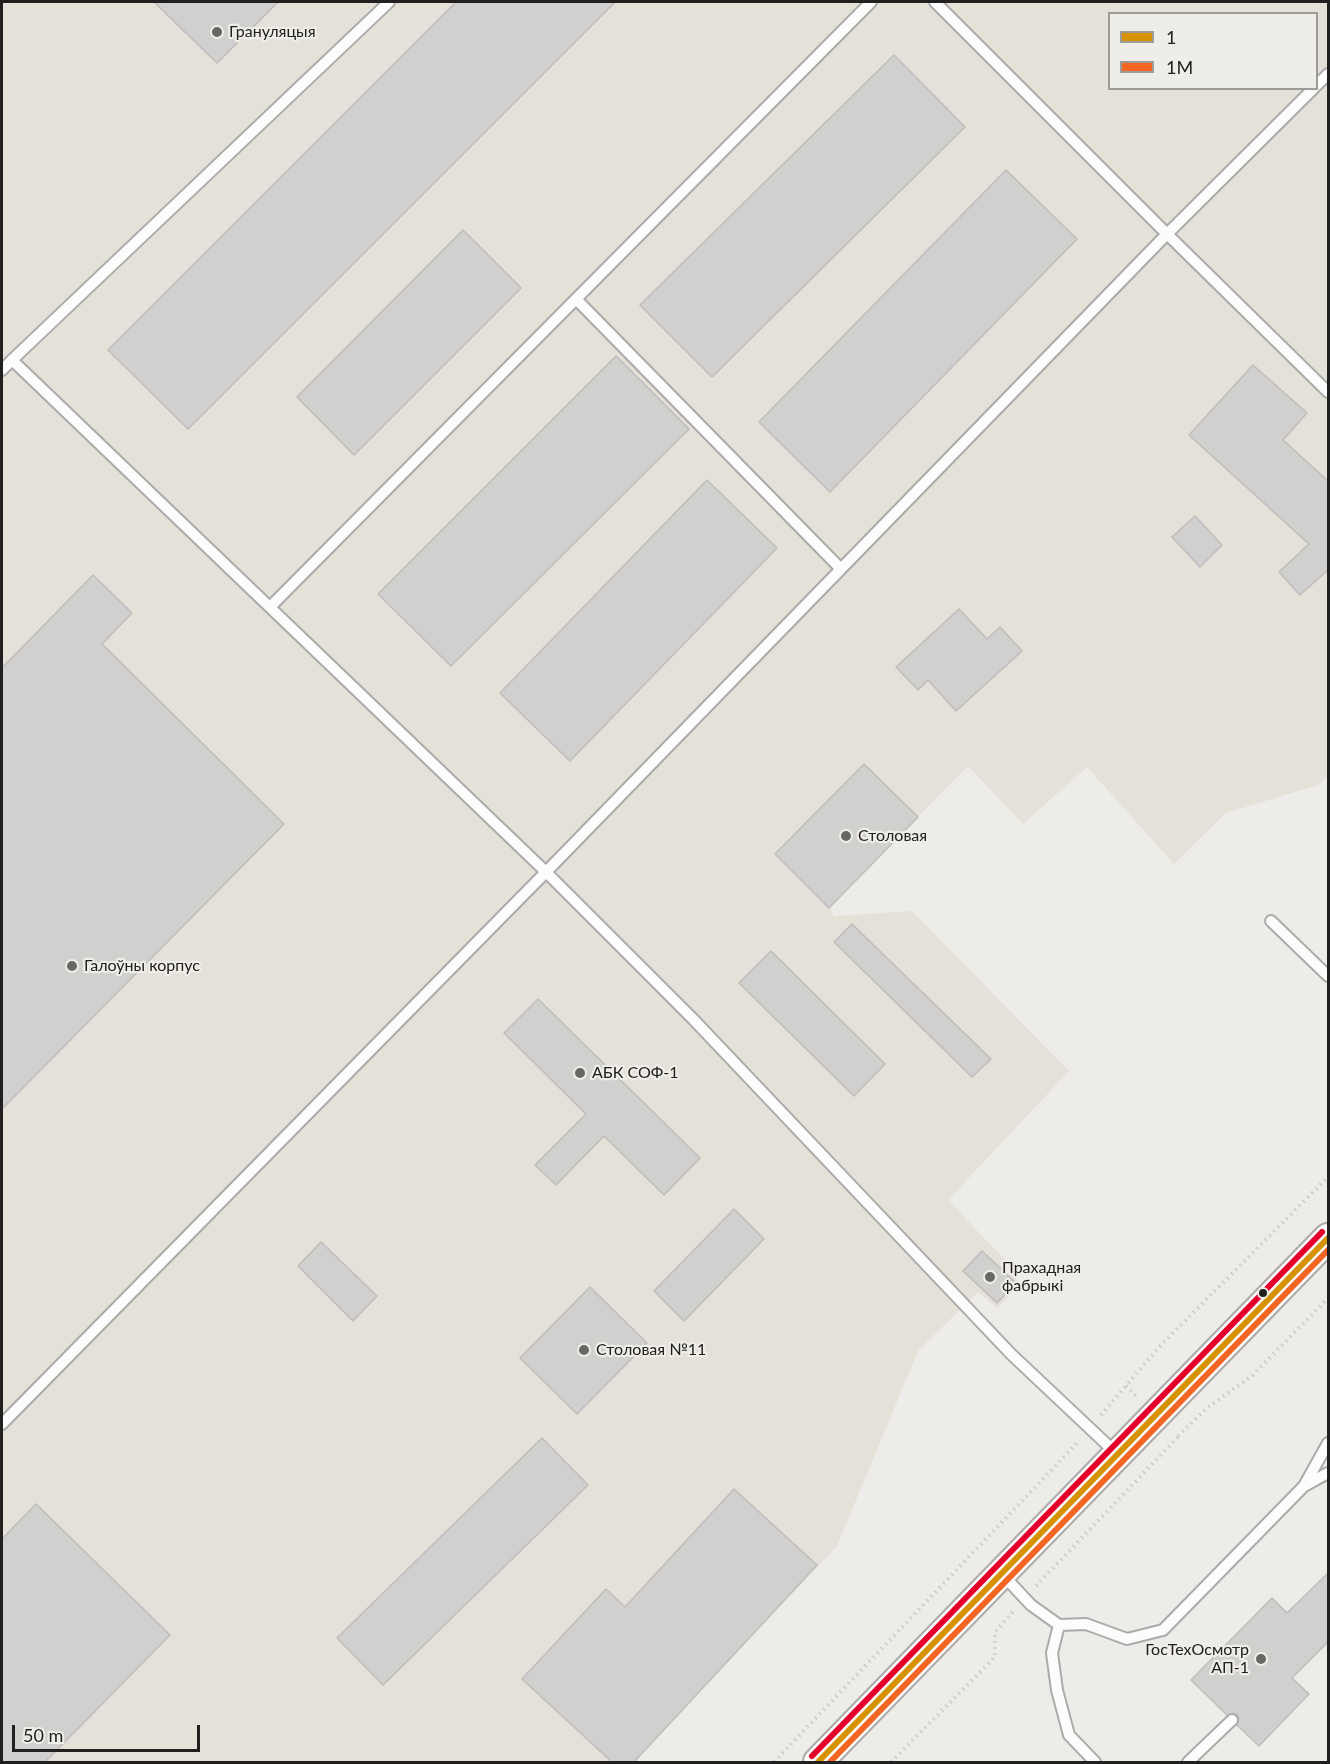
<!DOCTYPE html>
<meta charset="utf-8">
<style>
body{margin:0}
#map{position:relative;width:1330px;height:1764px;overflow:hidden;background:#edece9;font-family:Lato,sans-serif}
canvas{display:block}
.frame{position:absolute;inset:0;border:3px solid #21201e;pointer-events:none}
.legend{position:absolute;left:1108px;top:12px;width:210px;height:78px;box-sizing:border-box;background:#efede7;border:2px solid #9d9b97;margin:0;padding:8px 10px;list-style:none;font-size:18px;color:#21201e}
.legend li{display:flex;align-items:center;gap:12px;height:30px}
.legend b{width:30px;border:2px solid #9d9b97}
.scale{position:absolute;left:12px;top:1725px;width:188px;height:27px;box-sizing:border-box;border:3px solid #21201e;border-top:0;padding-left:8px;font-size:18px;line-height:21px;white-space:nowrap;color:#21201e;-webkit-text-stroke:4px #efede7;paint-order:stroke}
</style>
<div id="map">
<canvas width="1330" height="1764"></canvas>
<div class="frame"></div>
<ul class="legend">
<li><b style="height:8px;background:#d79204"></b>1</li>
<li><b style="height:8px;background:#f26522"></b>1М</li>
</ul>
<div class="scale">50 m</div>
</div>
<script>
const c = document.querySelector('canvas').getContext('2d');
c.lineJoin = 'round';
function fill(path, color) { c.fillStyle = color; c.fill(path, 'evenodd'); }
function trace(path, color, width, dash) { c.strokeStyle = color; c.lineWidth = width; c.lineCap = dash ? 'butt' : 'round'; c.setLineDash(dash || []); c.stroke(path); }
function write(font, color, halo, rows, align = 'center') {
  c.font = font + ' Lato,sans-serif'; c.lineWidth = 4.5; c.setLineDash([]); c.textBaseline = 'middle'; c.strokeStyle = halo; c.fillStyle = color; for (const [text, x, y, turn = 0] of rows) {
    c.save(); c.translate(x, y); c.rotate((+turn || 0) * Math.PI / 180); c.textAlign = isNaN(turn) ? turn : align; if (halo) c.strokeText(text, 0, 0); c.fillText(text, 0, 0); c.restore();
  }
}
const built = new Path2D(`
 M2 2H1328V776L1318 785 1226 813 1174 864 1087 767 1023 824 968 766 829 907 834 916 912 911 1069 1071 948 1200 1006 1261 1002 1267 1022 1284 997 1308 978 1292 918 1351 837 1546 634 1762H2ZM1110 14H1316V88H1110Z`);
const building = new Path2D(`
 M154 2H278L217 63Z
 M456 2H615L188 429 108 350Z
 M894 55 965 127 712 377 640 305Z
 M1006 170 1077 239 830 492 759 422Z
 M463 230 521 288 354 455 297 397Z
 M616 356 689 429 451 666 378 594Z
 M1253 365 1307 413 1283 440 1329 482V569L1300 595 1279 572 1309 544 1189 435Z
 M707 480 777 548 570 761 500 693Z
 M1195 516 1222 545 1200 567 1172 537Z
 M93 575 132 613 102 644 284 824 2 1109V668Z
 M959 609 987 639 1000 627 1022 651 956 711 928 680 918 690 896 667Z
 M864 764 918 817 829 908 775 854Z
 M852 924 991 1059 972 1077 834 942Z
 M771 951 885 1064 854 1096 739 983Z
 M538 999 700 1158 664 1195 604 1136 556 1185 535 1165 586 1114 504 1033Z
 M734 1209 764 1239 684 1321 654 1291Z
 M321 1242 377 1296 353 1321 298 1266Z
 M982 1251 1016 1283 997 1303 963 1271Z
 M590 1287 647 1343 577 1414 520 1358Z
 M542 1438 588 1485 383 1685 337 1638Z
 M734 1489 817 1565 634 1762H612L522 1679 606 1589 625 1607Z
 M36 1504 170 1635 45 1762H2V1539Z
 M1329 1572V1641L1292 1678 1309 1694 1259 1746 1237 1725 1239 1719 1237 1714 1227 1715 1191 1680 1272 1598 1287 1613Z`);
const path = new Path2D(`
 M1126 1386 1138 1398
 M1101 1415 1159 1347 1328 1177
 M1178 1436 1207 1408 1253 1375 1328 1298
 M1036 1586 1178 1437
 M774 1762 1079 1441
 M891 1762 995 1657V1632L1013 1612`);
const lane = new Path2D(`
 M389 2 12 360 546 872 693 1019 1011 1354 1117 1454
 M1316 86 1328 74
 M1314 88 1167 234 1328 392
 M576 299 841 569
 M2 370 12 360
 M270 607 871 2
 M1271 921 1328 976
 M2 1424 546 872 1167 234 935 2
 M1304 1486 1328 1443
 M1002 1574 1031 1605 1059 1625 1086 1624 1127 1639 1163 1630 1304 1486 1328 1473
 M1059 1625 1052 1653 1057 1690 1069 1735 1095 1762
 M1188 1762 1232 1720`);
const secondary = new Path2D(`
 M818 1762 1328 1238`);
const bus1 = new Path2D(`
 M818 1762 1328 1238`);
const bus2 = new Path2D(`
 M830 1762 1328 1250`);
const bus3 = new Path2D(`
 M812 1756 1322 1232`);
const markers = [
 [217,32,6,"#686765"],
 [846,836,6,"#686765"],
 [72,966,6,"#686765"],
 [580,1073,6,"#686765"],
 [990,1277,6,"#686765"],
 [1263,1293,5,"#21201e"],
 [584,1350,6,"#686765"],
 [1261,1659,6,"#686765"]
];
const poiNames = [
 ["Грануляцыя",229,32],
 ["Столовая",858,836],
 ["Галоўны корпус",84,966],
 ["АБК СОФ-1",592,1073],
 ["Прахадная",1002,1268],
 ["фабрыкі",1002,1286],
 ["Столовая №11",596,1350],
 ["ГосТехОсмотр",1249,1650,"right"],
 ["АП-1",1249,1668,"right"]
];
fill(built, '#e3e1d8');
fill(building, '#d2d0cf');
trace(building, '#bebdbc', 1.5);
trace(lane, '#acaba9', 14);
trace(secondary, '#acaba9', 32);
trace(path, '#cacac8', 4, [1.5, 4.5]);
trace(lane, '#fcfcfc', 10);
trace(secondary, '#fcfcfc', 28);
trace(bus1, '#d79204', 6);
trace(bus2, '#f26522', 6);
trace(bus3, '#e4002b', 6);
for (const [x, y, r, color] of markers) { const dot = new Path2D(); dot.arc(x, y, r, 0, 2 * Math.PI); c.fillStyle = color; c.fill(dot); trace(dot, '#efede7', 2); }
write('16px', '#21201e', '#efede7', poiNames, 'left');
</script>
